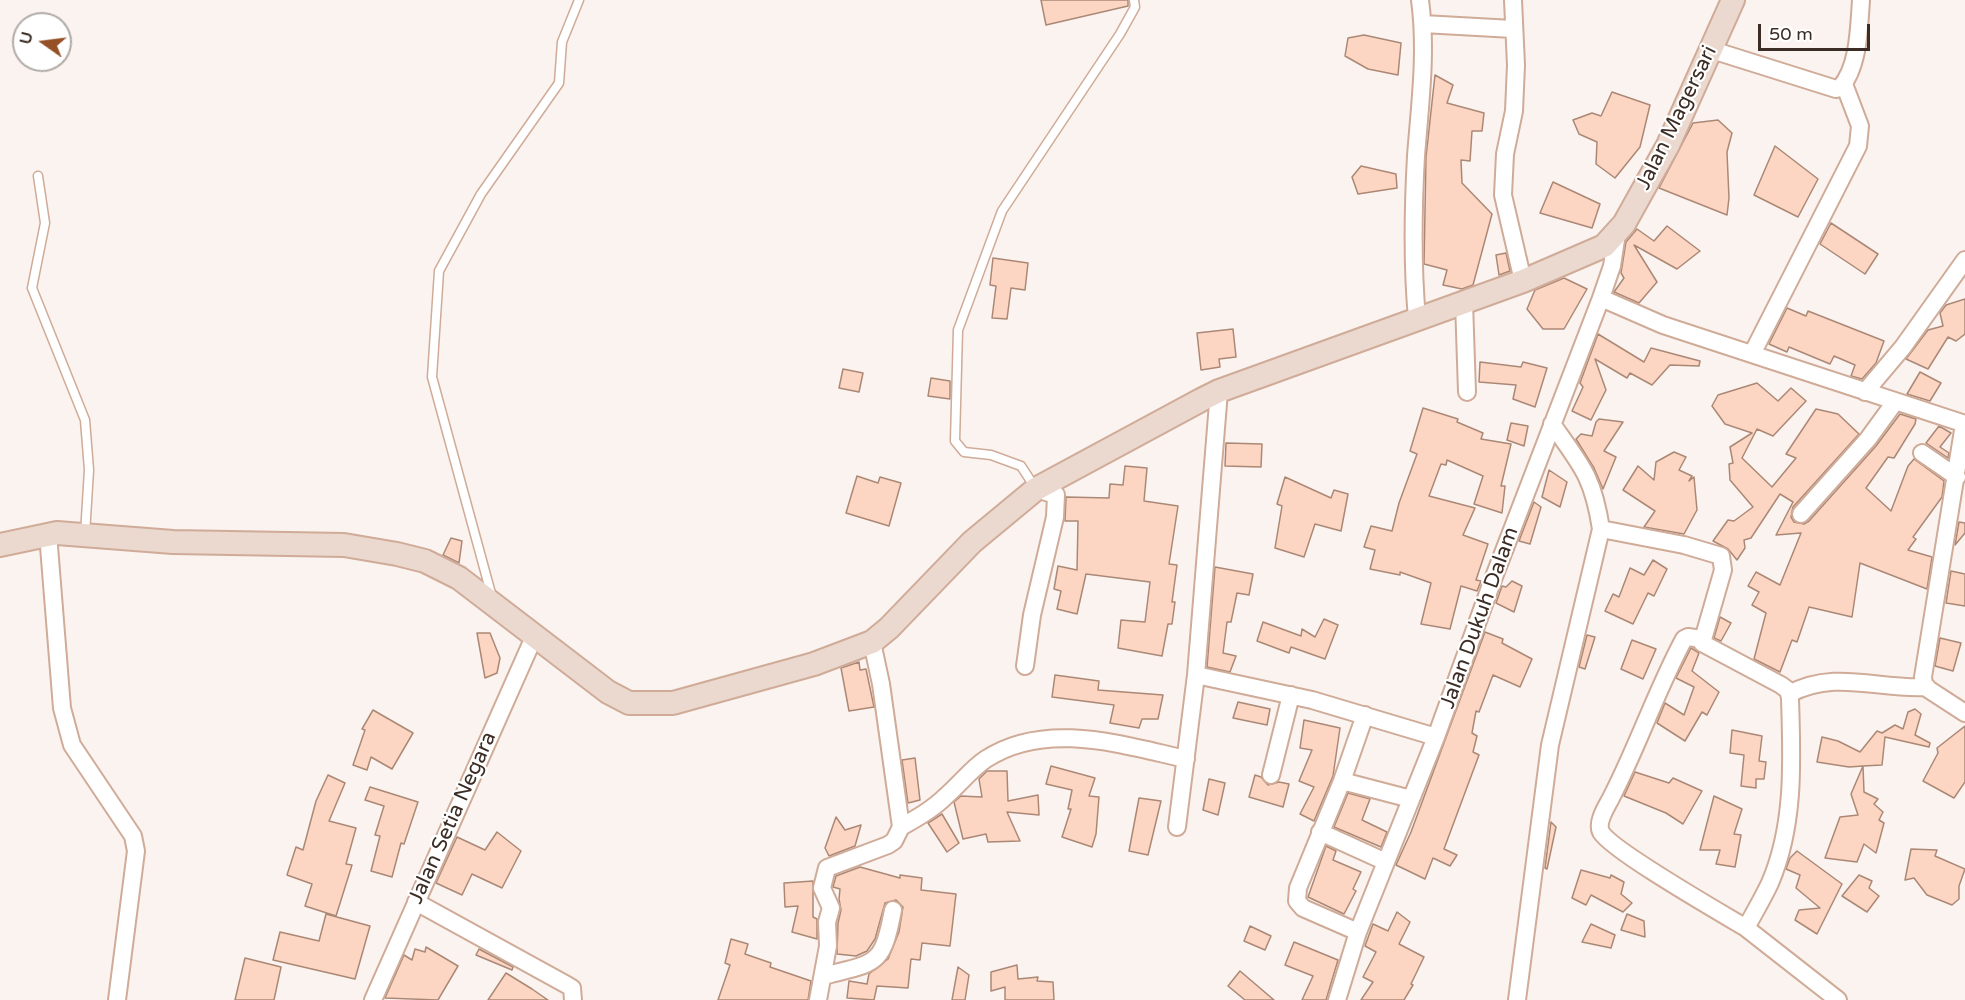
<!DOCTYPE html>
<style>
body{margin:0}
#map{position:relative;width:1965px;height:1000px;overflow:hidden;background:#fbf3ef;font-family:"Varela Round",sans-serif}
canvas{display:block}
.north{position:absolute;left:12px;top:12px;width:60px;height:60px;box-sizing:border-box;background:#fff;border:2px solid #b1aba8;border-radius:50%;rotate:284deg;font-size:16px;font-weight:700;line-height:24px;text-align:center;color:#3b2d25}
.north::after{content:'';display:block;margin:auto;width:21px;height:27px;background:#955025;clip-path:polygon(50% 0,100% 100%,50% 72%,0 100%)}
.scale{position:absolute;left:1758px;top:24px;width:112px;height:27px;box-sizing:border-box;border:3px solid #3b2d25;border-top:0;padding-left:8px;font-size:18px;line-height:21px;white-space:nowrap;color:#3b2d25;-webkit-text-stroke:4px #fff;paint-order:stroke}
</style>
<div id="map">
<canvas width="1965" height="1000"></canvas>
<div class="north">U</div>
<div class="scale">50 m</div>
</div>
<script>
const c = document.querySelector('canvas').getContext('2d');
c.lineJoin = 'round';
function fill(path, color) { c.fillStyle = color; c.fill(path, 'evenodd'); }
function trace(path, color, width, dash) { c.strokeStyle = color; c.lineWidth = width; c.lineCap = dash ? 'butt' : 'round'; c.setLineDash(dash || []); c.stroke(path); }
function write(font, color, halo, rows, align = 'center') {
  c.font = font + ' "Varela Round",sans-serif'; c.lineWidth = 4.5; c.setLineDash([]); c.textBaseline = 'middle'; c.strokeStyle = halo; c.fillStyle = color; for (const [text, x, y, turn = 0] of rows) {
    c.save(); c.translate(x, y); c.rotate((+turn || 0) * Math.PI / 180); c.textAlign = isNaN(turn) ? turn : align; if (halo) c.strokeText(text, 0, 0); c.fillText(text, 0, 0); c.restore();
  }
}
const building = new Path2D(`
 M1041 0H1128V6L1046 25Z
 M1364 35 1401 43 1398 75 1368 69 1345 56 1348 38Z
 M1435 75 1453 85 1447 103 1484 113 1482 131H1472L1470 161 1461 160 1462 183 1492 214 1473 285 1462 289 1443 285 1447 270 1424 264 1426 157Z
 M1612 92 1650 105 1640 147 1615 178 1596 164 1597 142 1579 134 1573 120 1592 113 1601 116Z
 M1718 120 1732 133 1727 152 1729 198 1727 215 1659 188 1693 123Z
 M1775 146 1818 179 1798 217 1754 195Z
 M1361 166 1396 174 1397 188 1358 194 1352 177Z
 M1553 182 1600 204 1592 228 1540 213Z
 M1831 223 1878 254 1865 274 1820 244Z
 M1667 226 1700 251 1677 269 1634 245 1657 282 1639 303 1614 292 1624 278 1621 273 1626 242 1637 229 1654 241Z
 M1506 253 1510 271 1499 275 1496 255Z
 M993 258 1028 263 1025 290 1011 288 1007 319 992 318 996 286 990 285Z
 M1564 278 1587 289 1564 329H1543L1527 309 1535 290Z
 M1965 299V334L1956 341 1948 337 1928 369 1906 359 1928 330 1943 326 1940 313 1946 305Z
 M1787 308 1806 316 1808 311 1884 341 1876 363 1862 379 1851 376 1855 365 1834 356 1830 364 1789 347 1787 352 1769 344Z
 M1233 329 1236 357 1219 359 1220 367 1201 370 1197 333Z
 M1598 334 1644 362 1651 348 1700 361 1699 366 1670 365 1652 385 1630 373 1627 378 1595 359 1606 390 1591 420 1572 411 1583 387 1580 383Z
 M1480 362 1521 367 1523 362 1547 368 1535 407 1513 399 1516 385 1479 382Z
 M843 369 863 373 859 392 839 388Z
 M1920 372 1941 383 1930 401 1907 394Z
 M931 378 950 381V399L928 396Z
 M1757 383 1778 401 1791 388 1806 401 1773 436 1757 429 1742 458 1772 487 1796 458 1786 454 1816 409 1838 414 1859 434 1793 507 1791 517 1794 522 1804 524 1809 521 1876 446 1900 414 1916 419 1915 424 1894 458 1888 457 1866 488 1891 511 1908 466 1914 459 1944 481 1942 497 1913 537 1916 539 1908 550 1932 557 1927 589 1860 563 1852 617 1809 607 1797 642 1792 640 1780 672 1754 659 1766 613 1752 605 1759 592 1748 586 1756 572 1780 585 1801 533 1776 535 1793 502 1780 494 1751 538 1744 540 1745 548 1737 560 1728 549 1713 541 1728 520 1734 521 1753 507 1730 480 1729 464 1733 463 1730 447 1752 433 1725 424 1712 406 1718 395Z
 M1423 408 1458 419 1457 422 1483 433 1481 439 1511 444 1501 486H1505L1502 513 1474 504 1483 476 1447 460 1446 465 1441 464 1429 496 1475 508 1463 535 1488 544 1476 580 1481 581 1477 591 1461 586 1450 629 1421 624 1431 583 1400 572V575L1370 569 1375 550 1364 547 1371 526 1392 531 1399 503 1417 454 1410 451Z
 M1599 419 1623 422 1604 451 1616 457 1603 489 1594 468 1576 439 1581 434 1592 436 1596 422Z
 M1511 423 1528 426 1524 446 1507 440Z
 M1939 426 1951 433 1940 447 1949 453 1948 458 1926 443Z
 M1226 443 1262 444 1261 467 1225 466Z
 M1674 452 1686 457 1679 470 1692 476 1689 481 1694 477 1697 510 1684 534 1644 527 1655 511 1623 490 1638 466 1654 480 1656 462Z
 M1125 466 1147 468 1144 501 1178 506 1169 564 1177 565 1172 602H1175L1172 624H1168L1162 656 1118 648 1121 620 1145 622 1150 582 1086 574 1077 614 1057 609 1061 591 1054 589 1058 566 1077 570 1078 521H1065L1066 497 1109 498 1110 484 1123 485Z
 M1549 470 1567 482 1560 507 1542 497Z
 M857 476 878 483 880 477 901 483 889 526 846 513Z
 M1285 477 1331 498 1334 490 1348 494 1341 531 1315 524 1304 557 1275 548 1282 506 1277 504Z
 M1534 502 1541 507 1530 544 1519 541Z
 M1959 522 1965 523V533L1955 545Z
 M451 538 462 541 459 563 443 555Z
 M1653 560 1667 569 1654 596 1648 593 1633 624 1605 611 1613 594 1619 597 1630 568 1644 575Z
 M1215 567 1253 574 1249 595 1237 593 1231 622H1227L1223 653 1236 656 1230 672 1207 667Z
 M1951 571 1965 574V606L1946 603Z
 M1512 581 1522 586 1514 612 1496 603 1502 586 1506 587Z
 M1720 617 1731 623 1721 641 1714 638Z
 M1324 619 1338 625 1325 659 1291 647 1289 653 1257 641 1263 622 1301 636 1302 629 1315 637Z
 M1485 632 1503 639 1502 643 1532 659 1520 687 1493 675 1479 712 1476 711 1472 733 1477 736 1473 752 1479 755 1444 849 1457 855 1450 866 1433 858 1425 879 1396 865 1411 832Z
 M477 633H490L500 658 497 673 485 678Z
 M1587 635 1595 637 1585 669 1579 667Z
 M1940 638 1961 643 1953 671 1935 666Z
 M1632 640 1656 649 1643 679 1621 669Z
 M1691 648 1699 653 1692 671 1719 692 1707 715 1702 712 1685 741 1657 723 1665 703 1684 715 1694 687 1676 678Z
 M859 662 860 670 866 669 874 707 849 711 841 668Z
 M1055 675 1099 681 1098 690 1163 695 1158 719H1142L1139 728 1110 723 1114 705 1052 697Z
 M1238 702 1270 709 1267 725 1233 718Z
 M1915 709 1921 714 1915 735 1930 743 1929 747 1885 737 1882 765 1863 766 1864 792 1878 799 1874 804 1883 812 1879 820 1884 823 1876 853 1864 844 1857 862 1825 858 1840 817 1858 815 1851 794 1863 766 1849 767 1817 762 1822 737 1838 741 1860 752 1877 731 1882 733 1895 725 1903 729 1908 712Z
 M373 710 413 733 392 769 371 757 367 770 353 765 365 730 362 729Z
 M1304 720 1340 728 1333 776 1314 821 1300 814 1314 787 1299 781 1312 750 1300 748Z
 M1965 726V782L1954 798 1923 781 1938 753 1937 748Z
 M1732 730 1762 736 1759 761 1766 762 1764 779H1756V788L1741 786 1744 755 1730 753Z
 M915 758 920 800 908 803 902 760Z
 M1051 766 1095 778 1089 796 1099 797 1096 834 1092 847 1062 837 1071 809H1068L1072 790 1046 784Z
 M987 771H1007L1008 801 1038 795 1039 815 1007 812 1020 841 988 842 986 834 963 839 954 802 961 796 982 797 979 779Z
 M1635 772 1669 783 1673 778 1702 791 1683 824 1666 813 1624 796Z
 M328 775 345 783 329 821 356 828 346 864 352 865 336 916 305 906 312 884 287 875 296 847 303 850 316 801Z
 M1255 775 1261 777 1268 785 1279 782 1289 784 1283 807 1249 797Z
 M1209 779 1225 783 1218 815 1203 810Z
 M370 787 418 802 404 844 401 843 392 877 371 871 380 836 375 835 384 806 365 800Z
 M1348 793 1370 799 1362 820 1387 832 1381 847 1334 827Z
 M1714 796 1742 809 1734 834 1741 835 1735 867 1716 864 1720 850H1700Z
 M1139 798 1161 801 1148 855 1129 851Z
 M942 814 959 843 947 852 928 823Z
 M836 817 845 830 861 825 855 846 829 856 825 848Z
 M1551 822 1556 827 1547 869 1545 868Z
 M497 832 521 851 502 888 472 874 462 895 436 883 457 837 485 850Z
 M1326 846 1336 851 1333 860 1361 872 1353 889 1356 891 1344 914 1308 897Z
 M1911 849 1937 850 1935 856 1965 869 1959 886V899L1952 905 1927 895 1914 878 1905 880Z
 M1797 851 1842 884 1817 934 1795 920 1799 910 1820 908 1796 888 1800 875 1786 869 1790 858Z
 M860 867 900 878V875L922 878 921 890 956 894 950 946 922 943 920 960 911 959 908 988 877 986 874 1000 847 998 849 981 867 984 869 974 888 959 899 932 903 907 896 900 885 903 875 939 867 951 856 956 837 954 838 923 841 910 839 899 840 889 833 887 836 876Z
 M1581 870 1610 878 1611 875 1624 882 1621 894 1632 903 1623 912 1591 895 1586 905 1572 898Z
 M1859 875 1872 881 1869 888 1879 896 1867 912 1842 896Z
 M813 881V917L817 919V939L792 932 798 906 785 907 784 883Z
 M1397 912 1410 922 1399 944 1424 957 1411 984 1413 985 1404 1000H1361L1373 982 1363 977 1376 952 1365 946 1373 924 1388 931Z
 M326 914 370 926 355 979 273 960 280 932 319 941Z
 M1627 914 1644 921 1645 937 1621 930Z
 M1591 924 1615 935 1611 948 1582 942Z
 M1250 926 1271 936 1265 950 1244 941Z
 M731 939 748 944 745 954 771 963 770 967 811 981 808 1000H718L730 965 725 963Z
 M1294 942 1338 960 1326 1000H1302L1313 976 1285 965Z
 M426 947 458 966 438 1000 385 998 404 955 412 960 415 949 425 952Z
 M479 949 513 967 512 970 476 955Z
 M245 958 281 967 274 1000H235Z
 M1017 965 1018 979 1038 977 1037 981 1053 982 1054 1000H1005V987L991 991V972Z
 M958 967 969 975 965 1000H952Z
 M1240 971 1274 1000H1245L1228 986Z
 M506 973 532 989 548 1000H488Z`);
const lane = new Path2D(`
 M38 176 45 223 32 288 85 420 89 470 85 534
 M1036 489 1021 466 991 455 964 452 955 441 958 330 1002 211 1120 34 1135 7 1134 0
 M492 597 432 377 439 271 481 194 559 83 562 42 579 0`);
const street = new Path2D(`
 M1513 0 1516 65 1514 111 1505 154 1503 195 1523 281
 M1423 24 1513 29
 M1712 50 1836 89 1840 88C1859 67 1859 27 1861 0
 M1601 298 1663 325 1965 424
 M1464 302 1467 392
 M1417 318C1412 264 1413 210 1416 156 1420 104 1427 52 1420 0
 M1752 354 1858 146 1860 126 1844 84
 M1865 392 1903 347 1965 260
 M1552 424C1582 466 1593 477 1601 529L1684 545 1721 556 1723 570 1702 643 1781 685 1789 691 1790 699C1792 760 1795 825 1770 883 1763 898 1754 913 1746 928L1838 1000
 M1964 424 1923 677 1924 685 1928 689 1965 713
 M1922 453 1957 477
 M1801 514 1868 439 1895 402
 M48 534 62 708 72 745 133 836 136 851 117 1000
 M1702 639 1688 637 1684 639C1656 691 1638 746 1611 798 1607 806 1596 822 1601 832 1611 850 1721 913 1746 928
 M1025 666 1032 615 1055 517 1056 495 1036 489
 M1196 675 1312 700 1436 737
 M1789 694C1836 669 1877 690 1927 687
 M1271 775 1291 695
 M1342 781 1411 799
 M901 827C917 818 933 809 946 796 960 784 971 769 986 759 1046 720 1122 745 1186 759
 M1177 827 1196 675 1219 391
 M1320 832 1386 862
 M416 902 567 985 572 988 573 1000
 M1358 932 1303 908 1297 901 1298 888 1342 781 1365 715
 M823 976C877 962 882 967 893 910
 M373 1000 534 637
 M818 1000 828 946 827 922 831 908 822 888 827 868 888 845 894 841 901 827 881 684 872 642
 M1337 1000 1358 932 1436 737 1492 582 1601 298 1612 266 1617 233
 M1517 1000 1550 745 1601 529`);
const secondary = new Path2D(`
 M0 545 57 533 173 542 344 545 397 554 425 561 459 578 608 692 629 703H673L814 664 872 642 889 628 972 542 1036 489 1201 400 1219 391 1523 281 1604 246 1624 224 1668 145 1733 0`);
const streetNames = [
 ["Jalan Magersari",1677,118,-64],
 ["Jalan Dukuh Dalam",1480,618,-70],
 ["Jalan Setia Negara",453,818,-66]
];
fill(building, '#fcd6c2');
trace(building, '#ab8876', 1.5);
trace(lane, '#cfab98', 11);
trace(street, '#cfab98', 20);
trace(secondary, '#cfab98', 26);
trace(lane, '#fff', 8);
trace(street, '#fff', 16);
trace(secondary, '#ebd8ce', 22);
write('21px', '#3b2d25', '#fff', streetNames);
</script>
